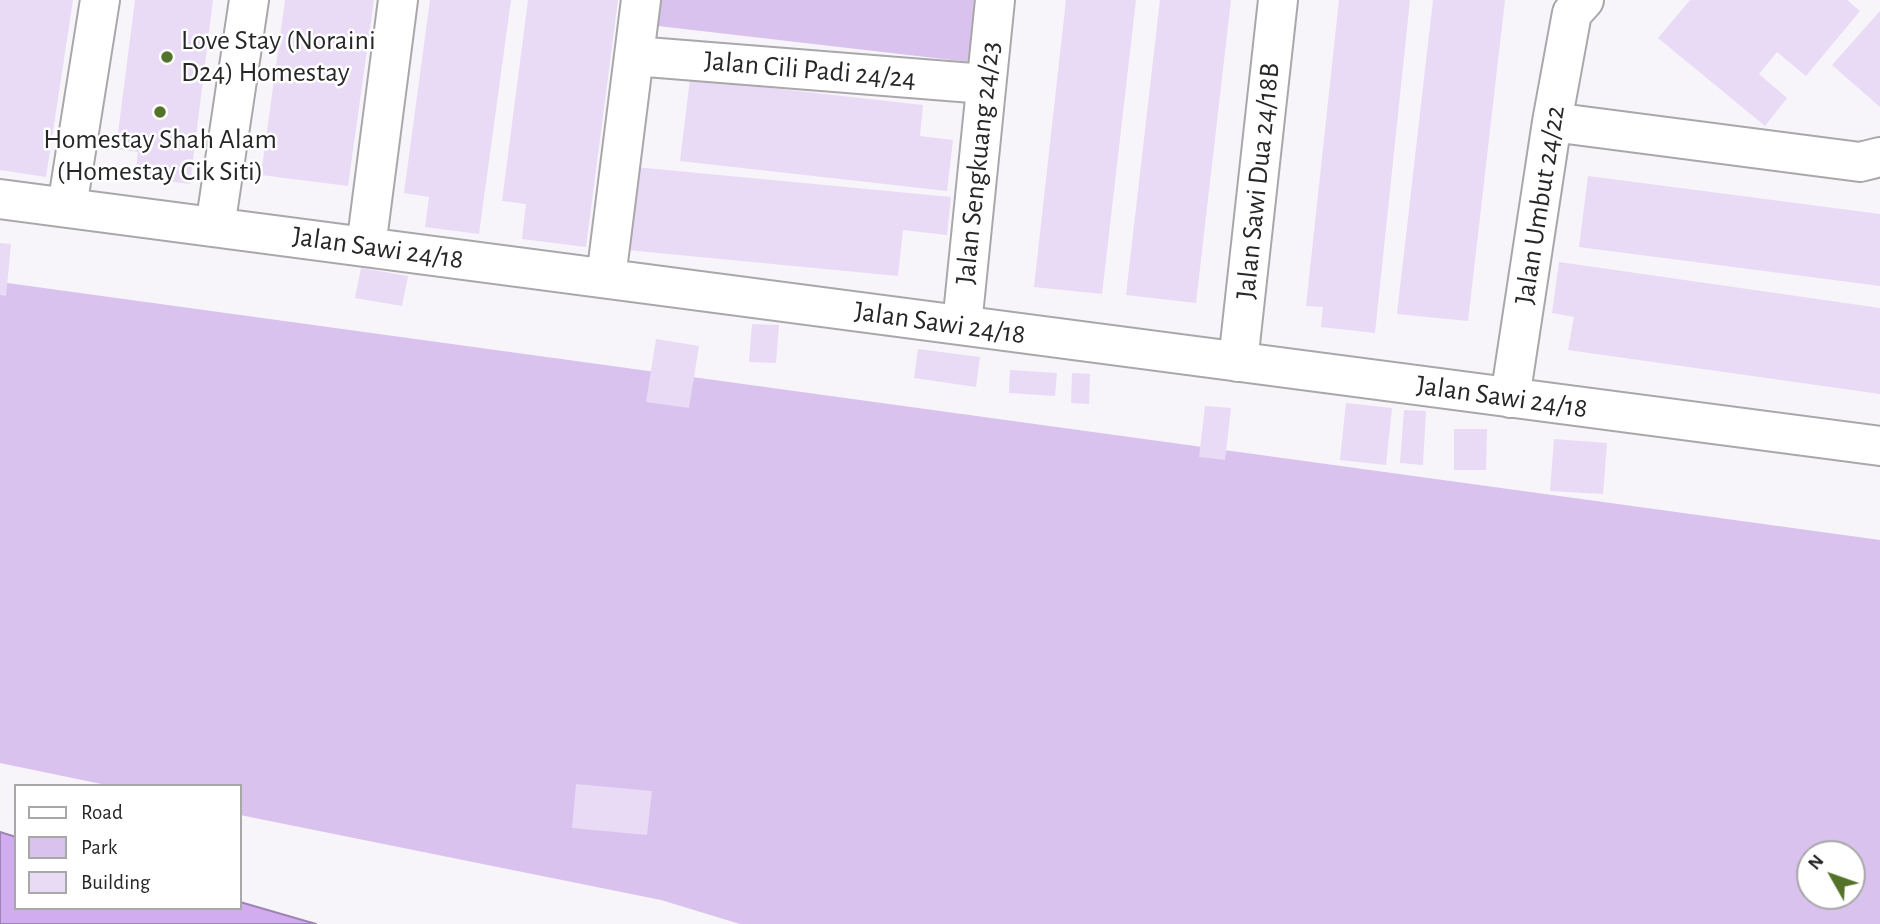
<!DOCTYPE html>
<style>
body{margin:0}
#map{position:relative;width:1880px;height:924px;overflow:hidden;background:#f7f5f9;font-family:"Alegreya Sans",sans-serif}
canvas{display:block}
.legend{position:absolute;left:14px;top:784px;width:228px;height:126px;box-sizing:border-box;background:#fff;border:2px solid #a9a8a9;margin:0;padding:9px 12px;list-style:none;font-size:21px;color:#272628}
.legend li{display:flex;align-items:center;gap:14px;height:35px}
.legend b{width:35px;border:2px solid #a9a8a9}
.north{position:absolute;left:1796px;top:840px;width:70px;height:70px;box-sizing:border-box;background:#fff;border:2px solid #a9a8a9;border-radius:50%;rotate:310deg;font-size:19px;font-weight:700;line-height:28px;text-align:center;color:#272628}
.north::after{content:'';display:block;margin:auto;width:24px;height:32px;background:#54732a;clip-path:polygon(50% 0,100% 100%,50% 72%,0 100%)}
</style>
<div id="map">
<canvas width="1880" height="924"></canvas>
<ul class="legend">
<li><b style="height:9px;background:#fff"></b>Road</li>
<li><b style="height:19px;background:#d9c2ed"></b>Park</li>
<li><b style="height:19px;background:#e9daf6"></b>Building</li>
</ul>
<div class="north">N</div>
</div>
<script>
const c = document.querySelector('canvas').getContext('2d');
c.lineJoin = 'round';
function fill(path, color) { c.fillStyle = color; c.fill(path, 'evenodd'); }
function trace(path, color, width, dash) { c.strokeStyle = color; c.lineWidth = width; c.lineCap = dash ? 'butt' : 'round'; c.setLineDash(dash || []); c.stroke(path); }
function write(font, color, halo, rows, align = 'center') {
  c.font = font + ' "Alegreya Sans",sans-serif'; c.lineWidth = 5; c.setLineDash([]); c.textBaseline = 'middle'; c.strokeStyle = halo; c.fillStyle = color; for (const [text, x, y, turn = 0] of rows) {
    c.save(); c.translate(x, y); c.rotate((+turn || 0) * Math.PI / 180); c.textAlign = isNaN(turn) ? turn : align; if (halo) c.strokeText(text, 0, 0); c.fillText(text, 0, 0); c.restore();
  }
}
const green = new Path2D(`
 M661 0H977L969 62 658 26Z
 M0 282 1880 540V924H740L661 900 240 815V786H111L0 763ZM1810 854H1852V896H1810Z`);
const water = new Path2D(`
 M0 832 16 837V908H240V902L316 924H0Z`);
const building = new Path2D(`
 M0 0H73L46 177 0 170Z
 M135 0H213L190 184 135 177 138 152 116 149Z
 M285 0H374L348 186 261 175Z
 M430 0H511L479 234 425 227 429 197 404 193Z
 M528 0H618L586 247 522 239 526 204 502 201Z
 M1066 0H1136L1102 294 1034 287Z
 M1160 0H1231L1196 303 1126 295Z
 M1339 0H1410L1375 333 1321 327 1323 307 1306 306Z
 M1433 0H1505L1468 321 1397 314Z
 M1690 0H1847L1860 11 1806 76 1777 52 1759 74 1787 98 1765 126 1658 38Z
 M1880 11V107L1832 65Z
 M690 79 923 105 920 136 953 140 947 191 680 161Z
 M635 167 951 197 947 235 903 230 898 276 627 250Z
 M1588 176 1880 214V286L1579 247Z
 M0 243 11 244 6 296 0 295Z
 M1559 262 1880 308V394L1568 350 1574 317 1552 313Z
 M361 268 408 276 402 306 355 298Z
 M752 324 779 325 776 363 749 362Z
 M656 339 699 346 689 408 646 402Z
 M918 349 980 357 976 387 914 378Z
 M1010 370 1057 373 1055 396 1009 393Z
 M1072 373 1090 374 1089 404 1071 403Z
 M1346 403 1392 408 1386 465 1340 460Z
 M1205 406 1231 408 1225 460 1199 457Z
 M1404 410 1426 411 1423 465 1400 463Z
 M1454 429H1487L1486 470H1454Z
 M1554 439 1607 443 1603 494 1550 491Z
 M576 784 652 791 647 835 572 828Z`);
const minor = new Path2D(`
 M634 56 985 84
 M1552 122 1860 162 1880 157
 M0 199 1880 446
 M67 207 100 0
 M215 227 249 0
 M366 247 398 0
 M606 278 641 0
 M962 325 995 0
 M1238 362 1278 0
 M1510 398 1552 122 1572 13 1584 0`);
const markers = [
 [167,57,7,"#54732a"],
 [160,112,7,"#54732a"]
];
const poiNames = [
 ["Love Stay (Noraini",181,41],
 ["D24) Homestay",181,73],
 ["Homestay Shah Alam",160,140,"center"],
 ["(Homestay Cik Siti)",160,172,"center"]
];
const streetNames = [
 ["Jalan Cili Padi 24/24",810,70,5],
 ["Jalan Sengkuang 24/23",978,163,-84],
 ["Jalan Sawi Dua 24/18B",1258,181,-84],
 ["Jalan Umbut 24/22",1540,205,-81],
 ["Jalan Sawi 24/18",378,248,8],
 ["Jalan Sawi 24/18",940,323,8],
 ["Jalan Sawi 24/18",1502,397,8]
];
fill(green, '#d9c2ed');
fill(water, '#d1acef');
trace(water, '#9e84b3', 2);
fill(building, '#e9daf6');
trace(minor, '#a9a7aa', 42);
trace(minor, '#fff', 38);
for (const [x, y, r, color] of markers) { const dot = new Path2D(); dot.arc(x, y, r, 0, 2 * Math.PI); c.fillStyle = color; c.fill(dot); trace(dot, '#fff', 2.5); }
write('28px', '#272628', '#fff', poiNames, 'left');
write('28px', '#272628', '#fff', streetNames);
</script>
